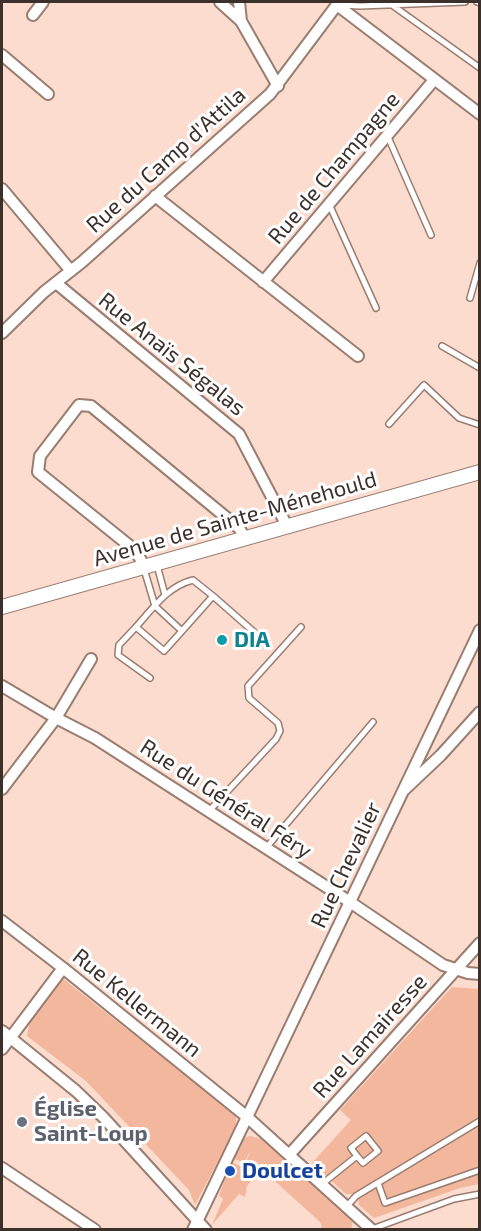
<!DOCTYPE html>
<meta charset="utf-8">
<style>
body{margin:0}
#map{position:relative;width:481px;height:1231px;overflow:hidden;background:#fbdcce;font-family:"Exo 2",sans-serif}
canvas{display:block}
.frame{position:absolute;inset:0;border:3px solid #3c302b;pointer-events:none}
</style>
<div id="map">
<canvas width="481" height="1231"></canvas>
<div class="frame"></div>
</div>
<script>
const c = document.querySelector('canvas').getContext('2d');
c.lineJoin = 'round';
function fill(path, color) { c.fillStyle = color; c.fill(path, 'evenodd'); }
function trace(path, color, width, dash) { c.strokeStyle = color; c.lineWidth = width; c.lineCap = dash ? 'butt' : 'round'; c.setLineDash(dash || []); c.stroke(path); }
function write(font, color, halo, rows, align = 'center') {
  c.font = font + ' "Exo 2",sans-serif'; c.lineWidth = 6; c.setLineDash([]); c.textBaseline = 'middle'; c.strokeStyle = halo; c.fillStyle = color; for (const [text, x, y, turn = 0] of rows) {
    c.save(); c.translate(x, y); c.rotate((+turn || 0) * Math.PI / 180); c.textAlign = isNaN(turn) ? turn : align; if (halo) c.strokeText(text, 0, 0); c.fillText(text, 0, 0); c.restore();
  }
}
const green = new Path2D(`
 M62 978 236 1115V1124L232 1135 195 1205 189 1190 86 1081 27 1036 30 1021Z
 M452 987 479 989V1184L460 1188 374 1218 359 1205 358 1199 354 1194H346L312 1163 351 1120 340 1110Z
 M250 1136 262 1139 353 1221 351 1229H320L322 1226 320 1222 266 1173 261 1169 246 1163 250 1151 244 1163 233 1158 244 1138Z
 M232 1162 253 1173 254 1177 247 1186 245 1197 239 1194 212 1225 223 1199 219 1195Z`);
const service = new Path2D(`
 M477 2 480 3
 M341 5 360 6 465 2
 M392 5 480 68
 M388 137 431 235
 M329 204 376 308
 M470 298 480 263
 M442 346 480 368
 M389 424 424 385 459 418 480 425
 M157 565 165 595
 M144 569 155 606 182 631 213 596 193 580C168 586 153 608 136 627L164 651 182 631
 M213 596 254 632
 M136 627 119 645 118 655 150 678
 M209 811 276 739 280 731 278 723 249 698 248 686 301 627
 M266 848 373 722
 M378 1183 385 1203 480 1170
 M322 1184 357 1156 351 1148 366 1136 378 1151 363 1163 357 1156
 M347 1206 356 1196 480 1121
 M372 1229 454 1199 480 1194`);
const minor = new Path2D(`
 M220 2 241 21
 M239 2 241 21 278 86
 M337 5 480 114
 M33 15 43 2
 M2 55 48 94
 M2 189 71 271
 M155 196 358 356
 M263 282 434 80
 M56 283 239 434 287 526
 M2 333 44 292 82 262 270 94 339 2
 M144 566 136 551 38 472 40 456 79 405 91 406 239 528 245 538
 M2 686 56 718 95 738 350 902 443 965 468 973 480 974
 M2 789 56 718 91 659
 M404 790 441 755 480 712
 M2 921 63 968 246 1116 372 1230
 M2 1031 76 1091 103 1117 206 1230
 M2 1049 63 968
 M289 1155 480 943
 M2 1168 95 1230
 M193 1230 480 630`);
const secondary = new Path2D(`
 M2 607 480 472`);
const markers = [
 [222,640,6,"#0f9aa8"],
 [22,1122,6,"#6b7280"],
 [230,1171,6,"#1a4fb4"]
];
const streetNames = [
 ["Rue du Camp d'Attila",166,160,-42],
 ["Rue de Champagne",334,168,-50],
 ["Rue Anaïs Ségalas",172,354,39],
 ["Avenue de Sainte-Ménehould",235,519,-16],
 ["Rue du Général Féry",226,799,33],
 ["Rue Chevalier",346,865,-65],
 ["Rue Kellermann",137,1003,39],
 ["Rue Lamairesse",370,1036,-48]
];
const cultureNames = [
 ["DIA",234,640]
];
const worshipNames = [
 ["Église",34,1109],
 ["Saint-Loup",34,1134]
];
const transitNames = [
 ["Doulcet",242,1171]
];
fill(green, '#f3b79d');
trace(service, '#997d71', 8);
trace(minor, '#997d71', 14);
trace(secondary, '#997d71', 16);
trace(service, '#fff', 5);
trace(minor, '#fff', 10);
trace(secondary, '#fff', 14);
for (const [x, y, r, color] of markers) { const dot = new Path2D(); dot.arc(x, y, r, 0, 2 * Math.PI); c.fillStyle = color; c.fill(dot); trace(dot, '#fff', 2); }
write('22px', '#3c302b', '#fff', streetNames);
write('bold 22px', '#0d838f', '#fff', cultureNames, 'left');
write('bold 22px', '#5b616d', '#fff', worshipNames, 'left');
write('bold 22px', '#164399', '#fff', transitNames, 'left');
</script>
